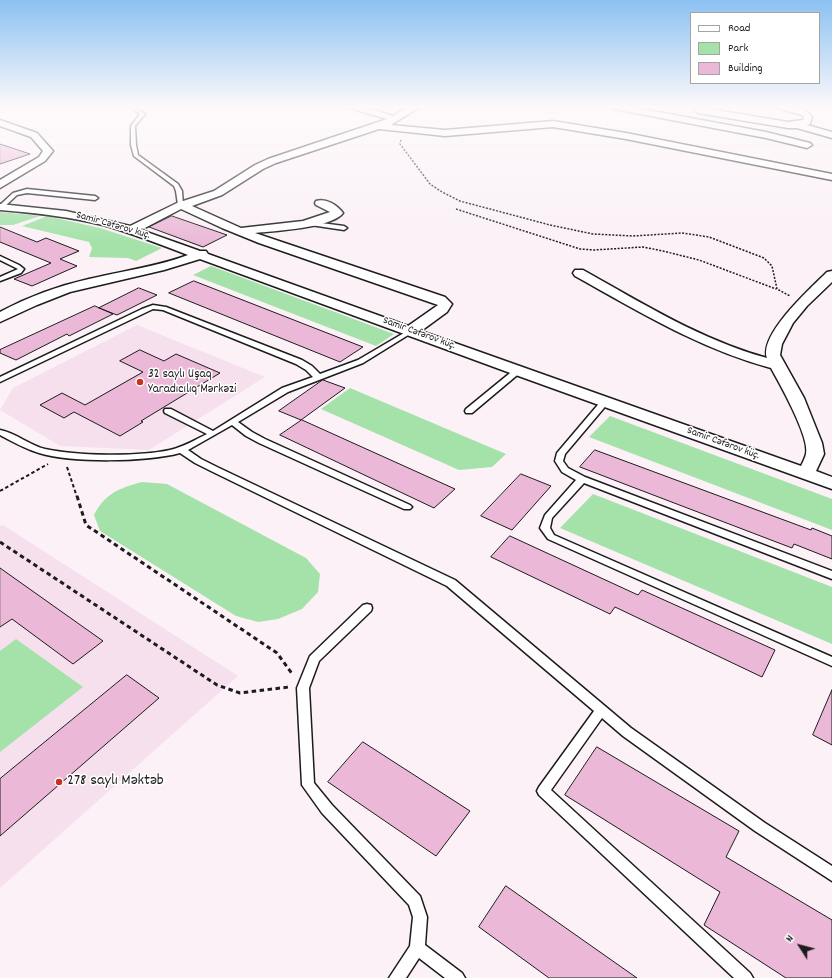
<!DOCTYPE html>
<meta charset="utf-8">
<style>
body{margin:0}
#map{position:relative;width:832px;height:978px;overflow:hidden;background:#fbf1f7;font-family:Dekko,sans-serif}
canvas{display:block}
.legend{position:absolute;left:690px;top:12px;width:130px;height:72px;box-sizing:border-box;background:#fff;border:1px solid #a4a4a4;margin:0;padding:5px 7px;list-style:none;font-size:12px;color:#1c1c1c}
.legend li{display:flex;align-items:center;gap:8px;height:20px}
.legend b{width:20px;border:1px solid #a4a4a4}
.north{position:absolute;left:780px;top:926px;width:40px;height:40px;-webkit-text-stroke:3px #fff;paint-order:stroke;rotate:306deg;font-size:11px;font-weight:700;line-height:16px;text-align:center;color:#1c1c1c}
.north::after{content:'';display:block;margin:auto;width:14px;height:18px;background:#1c1c1c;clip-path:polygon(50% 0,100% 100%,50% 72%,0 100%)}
</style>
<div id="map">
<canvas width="832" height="978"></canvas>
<ul class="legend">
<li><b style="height:5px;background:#fff"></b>Road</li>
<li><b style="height:11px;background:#a4e2a9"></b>Park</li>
<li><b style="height:11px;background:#ebb9d7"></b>Building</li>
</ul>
<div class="north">N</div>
</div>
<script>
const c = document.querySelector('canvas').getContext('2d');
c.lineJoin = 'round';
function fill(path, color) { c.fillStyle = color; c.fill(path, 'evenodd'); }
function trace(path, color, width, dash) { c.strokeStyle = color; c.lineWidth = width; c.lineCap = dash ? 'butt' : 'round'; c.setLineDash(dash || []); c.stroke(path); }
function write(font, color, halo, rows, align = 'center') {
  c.font = font + ' Dekko,sans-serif'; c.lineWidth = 3; c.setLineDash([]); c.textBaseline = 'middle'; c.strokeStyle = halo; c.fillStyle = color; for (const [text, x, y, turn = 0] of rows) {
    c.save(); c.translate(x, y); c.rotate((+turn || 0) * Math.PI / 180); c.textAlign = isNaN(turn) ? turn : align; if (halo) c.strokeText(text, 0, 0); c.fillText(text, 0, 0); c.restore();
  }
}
const built = new Path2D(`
 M137 325 265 377 149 450 60 446 0 410 13 388Z
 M3 525 238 676 0 888V526Z`);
const green = new Path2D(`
 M0 212 40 216 13 225H0Z
 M47 216 100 228 162 248 136 261 128 258 89 257 92 248 89 242 22 226Z
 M211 266 394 334 376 346 193 275Z
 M350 388 506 454 492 467 459 470 321 409Z
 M610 416 832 499V530L589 437Z
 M142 482 167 484 306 558 320 574 318 592 302 609 278 619 258 622 236 616 100 531 94 515C105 493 120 488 142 482Z
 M593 494 832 587V644L560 528Z
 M16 639 83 687 0 752V651Z`);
const building = new Path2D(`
 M0 144 30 154 0 164Z
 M172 216 227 235 203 247 149 227Z
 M0 227 37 242 46 238 79 251 60 259 77 266 32 286 14 279 51 263 0 242Z
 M194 281 363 347 340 362 169 293Z
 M139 288 157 295 117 315 99 308Z
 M95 306 113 314 69 336 67 334 16 360 0 353V350Z
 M140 350 164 361 176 354 220 373 141 421 143 422 120 436 74 412 64 418 40 405 62 393 85 405 143 372 120 361Z
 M323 380 345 388 301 420 279 411Z
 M302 420 455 489 434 508 280 435Z
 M595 450 811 530 812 528 832 536V559L794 544 792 548 580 467Z
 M521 474 551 486 512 530 481 516Z
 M510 536 638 595 642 590 775 650 762 677 615 607 610 614 491 557Z
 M0 568 103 641 73 664 12 619 0 627Z
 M127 675 159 698 0 836V779Z
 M832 690V745L813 735Z
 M363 742 470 811 436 856 328 782Z
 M597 747 739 831 726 857 832 920V978H786L704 925 720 892 565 795Z
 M506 886 637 978H549L479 927Z`);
const pathFar2 = new Path2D(`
 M401 140 400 144 430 184 442 192 460 201 550 225 593 234 633 236 682 233 709 237 764 258 772 266 777 289 790 296
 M456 209 580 249 594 250 643 247 663 251 699 260 776 289`);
const pathFar1 = new Path2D(`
 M67 467 77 497
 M0 491 48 464`);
const path = new Path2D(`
 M77 496 86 525 277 653 293 675
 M0 542 217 685 240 693 289 687`);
const service = new Path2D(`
 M128 106H132L145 114 135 126 136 145 138 155 178 184 182 191 183 206 178 205 176 191 174 186 134 156 131 145V126L140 114Z
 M27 189 95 196 98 198 95 200 27 193 17 195 3 208H0V205L13 193Z
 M306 221 344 226 347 228 344 230 304 224V222Z
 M0 256 19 265 24 269 21 273 0 281V277L18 269 0 260Z
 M153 305 166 307 302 360 312 366 320 374 358 360 409 330H413V332L363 363 288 392 238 422 252 432 265 439 410 505 412 507 410 509H404L259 443 246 436 232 425 188 450 201 459 217 467 455 580 631 728 765 823 832 866V881L755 831 623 736 602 718 551 790 750 973 753 978H734L539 795 537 791 539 787 594 711 447 586 211 471 195 463 180 453C146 462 73 463 39 453 26 449 13 442 0 435V430C16 433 29 445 45 449 77 456 138 457 170 450 183 447 195 440 207 434L165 413 164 411 165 409H171L213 431 282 388 313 377 306 370 296 364 163 310 153 309 0 382V377L142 309Z
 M515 369H521L522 371 472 413H466L465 411 466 409Z
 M602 400H608L609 402 565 454 563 461 568 468 585 477 832 571V579L584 483 552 518 550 528 554 535 832 657V666L548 539 540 528 545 515 576 480 562 472 555 461 557 453Z
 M367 604 371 605 372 608 371 611 319 661 309 688 314 783 332 805 420 896 427 917 425 945 462 973 465 978H445L419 958 406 978H389L410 946 413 917 409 905 322 813 302 785 297 688 310 656 363 605Z`);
const minor = new Path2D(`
 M349 106H361L393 116 410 106H419L418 108 391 125 445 130 553 121 626 133 832 174V180L626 139 553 127 445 136 379 129 276 163 263 169 222 195 192 206 241 228 303 221 330 212 316 205 315 203 316 201C326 198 337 205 343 213 332 228 273 231 255 233L445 297 452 304 447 312 421 331 801 466C803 462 805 458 806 454 810 438 780 384 771 368 700 349 638 311 575 276L573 273 575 270H583C642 303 701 340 767 358 759 334 812 287 827 272L832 271V282L807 306 793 323 782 344 780 355 804 398 822 443 824 454 816 471 832 477V489L513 374 200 259 164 270 70 292 37 305 0 322V312C28 297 58 286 89 279 122 271 156 267 188 255 162 245 136 235 110 227 74 217 37 213 0 210V204L66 211 130 226 177 203 214 191 255 165 268 159 387 119 350 108ZM181 209 222 228 259 243 438 305 408 326 208 254 206 251H200L141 230Z
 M610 106H626L766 132 810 143 812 145 807 148 766 138 614 109Z
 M776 106C789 104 804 106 812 117L810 124 807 125 832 132V138L797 128H788L698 113 694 110 698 107 788 122 803 120 804 117 802 115 777 108Z
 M0 120 37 133 53 151 45 161 0 188V180L39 157 43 151 31 137 0 126Z`);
const markers = [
 [140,382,4,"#c8321e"],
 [59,782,4,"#c8321e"]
];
const farStreetnames = [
 ["Samir Cəfərov küç.",113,226,16],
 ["Samir Cəfərov küç.",419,334,20],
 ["Samir Cəfərov küç.",723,444,20]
];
const poiNames = [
 ["32 saylı Uşaq",148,375],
 ["Yaradıcılıq Mərkəzi",148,390]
];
const nearPoinames = [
 ["278 saylı Məktəb",67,782]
];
fill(built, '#f6e0ed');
fill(green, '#a4e2a9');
fill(building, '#ebb9d7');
trace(building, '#1c1c1c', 1);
trace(service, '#1c1c1c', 3);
trace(minor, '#1c1c1c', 3);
trace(pathFar2, '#1c1c1c', 1.5, [2, 1.5]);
trace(pathFar1, '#1c1c1c', 2, [3.5, 2.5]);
trace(path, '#1c1c1c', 3, [4.5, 3.5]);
fill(service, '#fff');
fill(minor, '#fff');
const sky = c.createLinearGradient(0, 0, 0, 243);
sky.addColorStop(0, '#8bc1f1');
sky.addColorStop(0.44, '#fdf9fb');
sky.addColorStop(1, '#fdf9fb00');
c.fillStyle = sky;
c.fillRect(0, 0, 832, 243);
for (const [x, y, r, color] of markers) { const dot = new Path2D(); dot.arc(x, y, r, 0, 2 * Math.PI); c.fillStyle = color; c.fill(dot); trace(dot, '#fff', 1.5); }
write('11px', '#1c1c1c', '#fff', farStreetnames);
write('13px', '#1c1c1c', '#fff', poiNames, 'left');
write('16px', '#1c1c1c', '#fff', nearPoinames, 'left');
</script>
